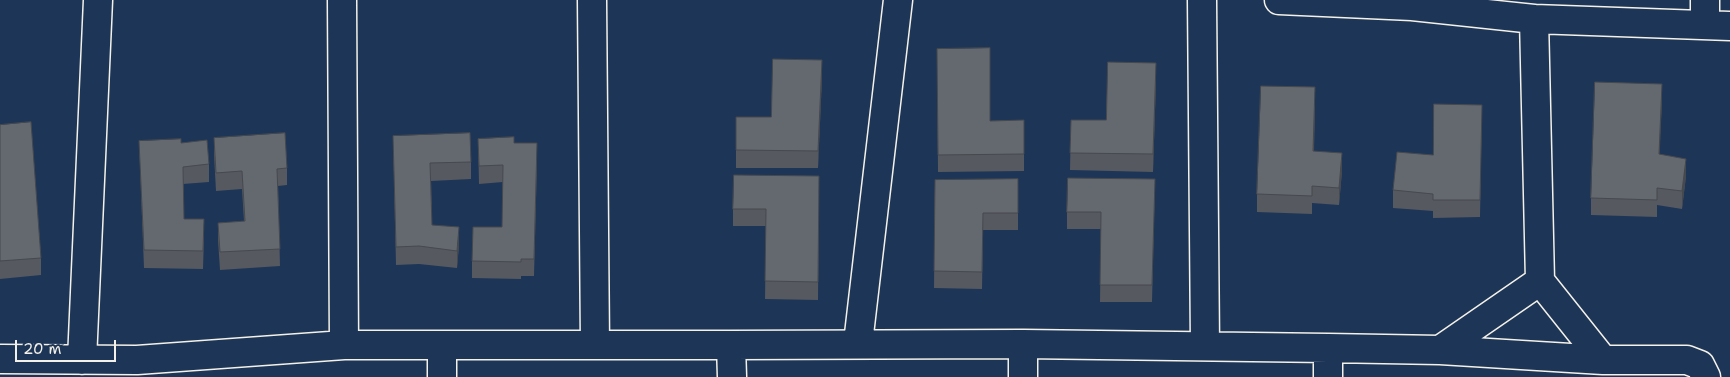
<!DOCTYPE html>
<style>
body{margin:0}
#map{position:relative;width:1730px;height:377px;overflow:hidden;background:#1d3557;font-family:"Shantell Sans",sans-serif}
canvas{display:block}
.scale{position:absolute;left:15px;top:340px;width:101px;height:22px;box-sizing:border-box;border:2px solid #f4f1e8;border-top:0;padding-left:6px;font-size:15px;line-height:18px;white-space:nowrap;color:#f4f1e8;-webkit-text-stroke:4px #1d3557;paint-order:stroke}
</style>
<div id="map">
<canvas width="1730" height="377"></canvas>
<div class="scale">20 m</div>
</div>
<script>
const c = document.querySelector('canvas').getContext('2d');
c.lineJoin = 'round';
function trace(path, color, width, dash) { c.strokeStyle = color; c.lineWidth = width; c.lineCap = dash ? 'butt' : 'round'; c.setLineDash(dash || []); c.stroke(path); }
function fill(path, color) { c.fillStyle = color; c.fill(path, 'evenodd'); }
const minor = new Path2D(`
 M342 0 344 345
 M592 0 595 345
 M1202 0 1205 345
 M1279 0 1412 6 1534 19
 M1705 25V0
 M858 343 898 0
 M442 345V377
 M1440 350 1540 281
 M0 359 137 360 344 345H731
 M82 360 98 0
 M1603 360 1540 281 1534 19 1730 26
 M732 377 731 345 1023 344
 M1023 377V344L1328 348
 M1328 377V348L1440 350 1603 360H1687L1700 365 1706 377`);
const wall = new Path2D(`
 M937 49 990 121 1024 120V171L938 172Z
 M822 78 818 168H736V117H771Z
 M1156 81 1153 172 1070 170 1071 120H1106Z
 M1662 101 1659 154 1686 176 1682 209 1657 205V217L1591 215V198Z
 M1315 105 1314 151 1342 171 1339 205 1312 203V214L1257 212V194Z
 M1482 105 1480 217 1433 218V211L1393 208V190L1433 155Z
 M0 125 41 258V275L0 279Z
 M393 136 471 162V179L431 181 432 225 459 245 457 268 419 264 396 265Z
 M214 138 287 168V185L278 186 280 266 220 270 218 240V223L244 221 242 189 216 191 214 155Z
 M478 139 514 143 537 160 534 276H521V279L472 278V261L502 227 503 182 479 184Z
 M139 141 181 143 209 164V182L183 184 184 219 204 237 203 269 144 268Z
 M1018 179V230H983L982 289 934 288 935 180Z
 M1155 179 1152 302H1100L1101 229H1067V212Z
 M819 193 818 300 765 299 766 226H733V209Z`);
const shadedWall = new Path2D(`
 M822 60V78L818 168V151Z
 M1156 63V81L1153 172V154Z
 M1662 84V101L1659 172V154Z
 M1315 87V105L1313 168V151Z
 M1342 153V171L1339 205V188Z
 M1686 159V176L1682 209V191Z
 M459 227V245L457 268V251Z`);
const building = new Path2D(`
 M990 48V121L1024 120V154L938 155 937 49Z
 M773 59 822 60 818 151 736 150V117H771Z
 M1108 62 1156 63 1153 154 1070 153 1071 120H1106Z
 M1595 82 1662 84 1659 154 1686 159 1682 191 1657 188V200L1591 198Z
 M1261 86 1315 87 1313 151 1342 153 1339 188 1312 186V196L1257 194Z
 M1434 104 1482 105 1480 200H1433V194L1393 190 1397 152 1433 155Z
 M31 122 41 258 0 261V125Z
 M285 133 287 168 277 169 280 249 220 252 218 223 245 221 242 171 216 173 214 138Z
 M470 133 471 162 430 163 432 225 459 227 457 251 419 246 396 247 393 136Z
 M514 137V143H537L534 259H521V262L472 261 473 227H502L503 165 479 166 478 139Z
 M181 139V143L207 140 209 164 183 167 184 219H204L203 251 144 250 139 141Z
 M734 175 819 176 818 282 765 281 766 209H733Z
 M1068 178 1155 179 1152 285H1100L1101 212H1067Z
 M1018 179V213H983L982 272 934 271 935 180Z`);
trace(minor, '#f4f1e8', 31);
trace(minor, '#1d3557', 28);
fill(wall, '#56595f');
fill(shadedWall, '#46494e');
fill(building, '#64686f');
trace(building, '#46494e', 1);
</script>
